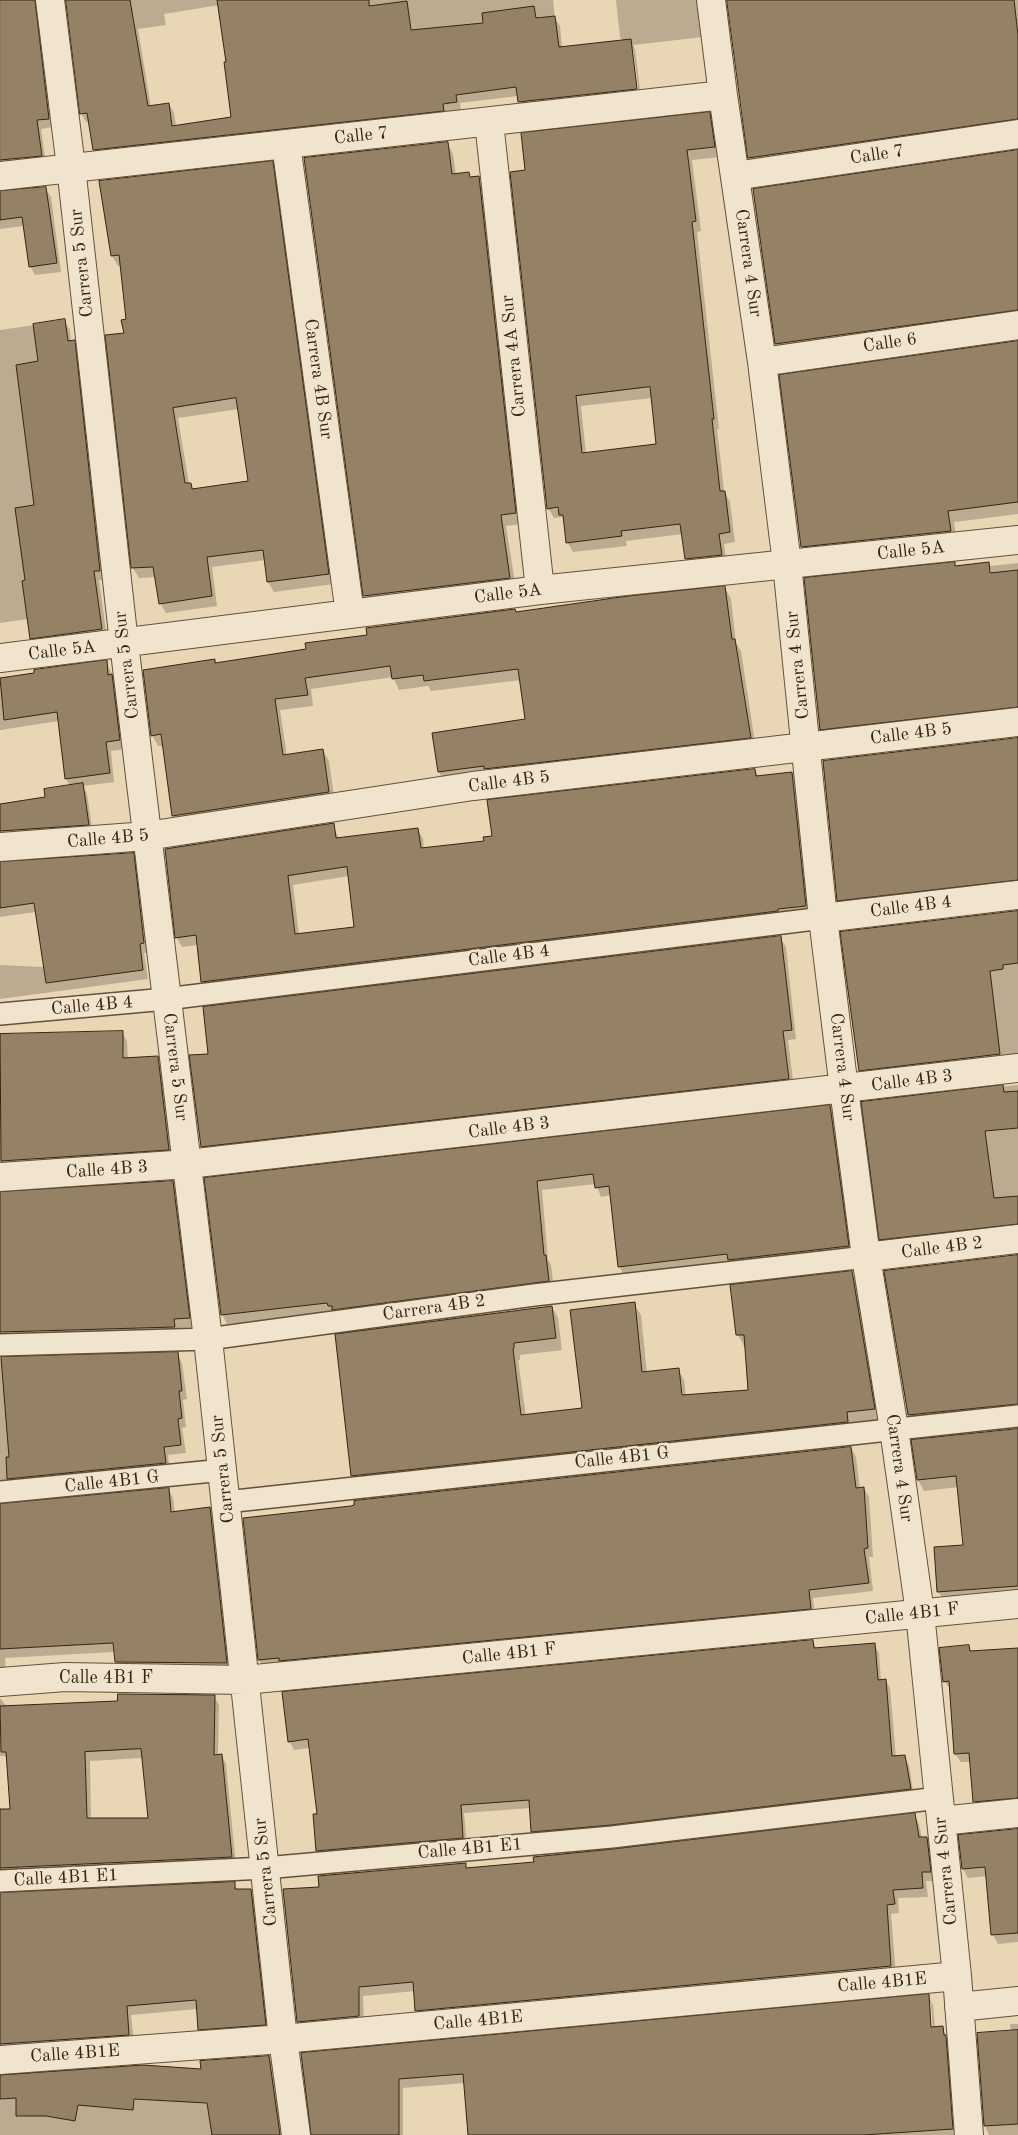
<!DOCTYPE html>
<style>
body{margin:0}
canvas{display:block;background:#e9d6b5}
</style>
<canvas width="1018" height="2135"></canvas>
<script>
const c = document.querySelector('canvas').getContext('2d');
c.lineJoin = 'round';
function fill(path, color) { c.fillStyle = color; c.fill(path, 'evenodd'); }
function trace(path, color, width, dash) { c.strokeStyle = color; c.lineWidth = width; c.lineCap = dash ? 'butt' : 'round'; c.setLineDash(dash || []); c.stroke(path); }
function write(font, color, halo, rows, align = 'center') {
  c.font = font + ' "Old Standard TT",serif'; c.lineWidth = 5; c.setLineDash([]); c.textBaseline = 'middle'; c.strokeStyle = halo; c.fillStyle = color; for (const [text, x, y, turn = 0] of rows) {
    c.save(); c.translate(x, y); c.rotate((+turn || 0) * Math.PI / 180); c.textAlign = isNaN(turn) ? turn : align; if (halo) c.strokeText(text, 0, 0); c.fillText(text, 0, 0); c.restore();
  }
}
const shadow = new Path2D(`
 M0 0H43L53 127 41 129 46 164 0 171Z
 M67 0H553L555 18 560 26 562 48 623 41 620 37 616 0H701L703 37 633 45 635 49 641 98 524 111 518 96 460 103 461 111 100 158 95 149 90 122H86L81 113ZM219 5 227 63 232 118 176 126 174 113 169 104 151 107 138 29 166 25 164 14ZM631 48H633L639 95H636Z
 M728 0H1018V130L756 169 749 158Z
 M709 114 715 124 720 157 692 160 701 231 697 232 719 429H717L724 491 730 502 735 542 724 544 727 565 692 569 686 559 683 534 626 541 627 546 573 552 567 542 565 523 562 517 554 518 548 508 527 171ZM652 398 658 445 586 454 581 406Z
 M447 143 453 154 456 175 468 174 471 178 478 177 485 189 522 524 506 526 516 589 371 608 365 596 305 159Z
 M1018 151V321L783 355 776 344 754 190Z
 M272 163 278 173 334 584 274 592 268 582 266 560 212 567 217 606 166 613 160 603 156 577 139 578 133 568 107 337 125 334 127 320 121 266H118L112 256ZM239 409 250 482 194 490 191 484H189L178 418Z
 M45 188 51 197 61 272 35 275 30 266 24 226 0 229V193Z
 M64 321 70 330 71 341H74L79 350 105 580H99L107 638 36 647 31 638 28 619 0 623V330Z
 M1018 342V514L954 522 957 542 808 558 802 547Z
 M988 563 990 566 1018 563V718L827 740 821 729 954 564 956 567Z
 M725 588 731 599 736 643 741 651 756 749 445 783 439 772 526 720 521 680 431 691 428 686 399 690 393 677 311 689 313 706 280 710 287 756 323 750 329 761 335 803 179 827 173 816 164 746H158L152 735 214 661 216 664 308 650 516 613Z
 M106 662 117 684 124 749 111 751 114 782 83 786 87 794 93 833 0 841V805L46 799 70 786 66 779 59 721 0 730V679Z
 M1018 739V891L844 911 838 900Z
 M755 770 759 777 792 773 797 782 810 915 208 991 203 982 198 945 182 947 177 938 166 850 333 825 339 839 418 830 423 839 424 849 485 842ZM349 876 355 928 299 935 293 885Z
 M133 854 138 863 149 952 144 953 148 979 0 999V965L44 967 36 912 0 917V864Z
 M1018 912V1063L866 1081 860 1070Z
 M780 937 786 947 796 1039 788 1040 794 1088 207 1156 202 1146 209 1056Z
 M122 1032 127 1041 128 1059 157 1058 163 1067 174 1158 0 1172V1036Z
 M1018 1085V1235L887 1250 881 1239 863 1103Z
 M830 1107 835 1116 853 1255 624 1275 619 1266 611 1195 601 1197 596 1184 542 1190 548 1260 551 1265 554 1290 227 1324 222 1314 206 1179Z
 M172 1182 178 1191 194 1327 178 1328 179 1336 0 1343V1194Z
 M1018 1256V1415L915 1426 909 1415 885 1272Z
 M852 1272 858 1284 880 1420 853 1423 854 1433 359 1487 352 1475 552 1307 558 1318 562 1350 520 1355V1360H518L526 1416 584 1409 634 1304 641 1315 647 1373 678 1369 684 1380 686 1396 749 1391 746 1346H744L738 1335ZM679 1379H681L683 1401H681Z
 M177 1354 182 1363 187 1399 183 1400 186 1427 182 1428 186 1453 168 1455 170 1472 0 1490V1359Z
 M1018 1430V1597L945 1602 938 1591 965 1546 959 1487 924 1491 918 1480Z
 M851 1448 856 1457 860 1489 864 1488 869 1497 873 1557H869L873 1591 813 1598 815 1618 265 1669 259 1660Z
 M168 1489 173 1498 175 1512 210 1508 215 1517 231 1672 121 1671 116 1662 115 1652 5 1658 6 1675 0 1677V1505Z
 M812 1641 817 1649 874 1645 879 1653 881 1681 885 1680 890 1688 896 1757H904L909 1765 914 1797 537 1839 533 1831 531 1808 464 1813 467 1846 322 1859 317 1850 318 1815 310 1748 294 1750 289 1741Z
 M968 1646 972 1652 1018 1649V1807L980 1810 975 1802 971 1762H961L955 1754 951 1690 944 1681Z
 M214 1696 219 1705 218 1755H221L226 1764 236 1866 0 1879V1810H11L8 1761 5 1756H0V1698L7 1707ZM143 1758 149 1819H91L90 1761Z
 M914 1815 919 1824 922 1838H926L932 1847 935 1881H926L928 1897 898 1898 899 1913 891 1914 896 1975 422 2020 417 2011 415 1991 363 1996 364 2025 303 2031 298 2022 320 1888 465 1864 468 1869 535 1864 614 1851Z
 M1018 1830V1942L998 1944 993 1935 987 1876 968 1878 963 1869Z
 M234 1883 238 1890H250L256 1899 270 2033 204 2038 199 2029 197 2009 131 2015 134 2043 0 2055V1895Z
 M928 1996 933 2005 935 2028 942 2027 950 2045 958 2135H469L465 2083 403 2088V2135H313L302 2054ZM928 2003H931L933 2033H930Z
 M1010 2024H1018V2135H989L986 2129 978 2034 1011 2032Z
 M269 2057 274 2066 283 2135H0V2077L202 2070Z`);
const building = new Path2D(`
 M0 0H35L49 119 37 120 42 156 0 160Z
 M66 0H130L148 106 169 103 172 126 231 117 224 62H226L217 0H369V6L407 1 411 30 483 23 482 13 534 6 536 18 555 16 559 47 631 39 637 89 518 102 516 87 456 95 457 102 443 104 444 111 93 150 87 113 80 114Z
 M727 0H1014L1018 35V119L748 158Z
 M710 112 715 147 687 150 696 221 692 222 714 419H712L720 491H725L730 532 719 534 722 555 685 559 680 524 621 531 622 536 566 543 563 515H559L558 507 547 509 510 172 525 170 521 133ZM650 387 656 444 582 453 576 396Z
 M448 142 452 174 469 172 470 177 479 176 516 513 501 515 510 578 363 596 304 158Z
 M1018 150V310L775 344 753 189Z
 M273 161 329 574 267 582 263 550 207 557 212 596 159 604 153 567 131 568 105 335 124 333 121 320 126 319 119 255 111 256 99 181ZM236 398 248 481 192 489 191 483H185L173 408Z
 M46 187 57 263 29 267 22 217 0 220V191Z
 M65 319 68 341 75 340 100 571H94L102 629 30 639 22 581 25 580 15 508 34 505 16 365 38 361 33 324Z
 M1018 341V502L948 511 951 531 801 547 779 375Z
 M955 562V566L989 562 990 573 1018 570V707L820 730 804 578Z
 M725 586 732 639H735L751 738 484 769V766L438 772 432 733 525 719 518 669 424 681 423 675 392 679 390 666 305 678 308 695 275 699 283 755 323 749 329 792 172 816 161 734 151 736 143 670 215 659V663L306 649 305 643 367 635 366 628 515 609 516 612 628 596Z
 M107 660 108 675 112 674 120 740 106 742 110 773 65 779 57 712 4 720 0 678 34 673V670Z
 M1018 738V880L837 901 823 761Z
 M755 769 756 776 792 772 806 906 778 909V911L201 982 196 935 175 938 165 849 334 823 336 838 418 828 421 848 484 841 483 837 492 836 487 800ZM347 867 354 927 295 934 288 876Z
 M83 783 89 825 0 831V804L45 797 44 789Z
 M134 853 144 943 140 944 143 970 46 983 34 903 0 908V862Z
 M1018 911V963L1003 965V969L990 971 1000 1054 859 1071 840 932Z
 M781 936 792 1030 783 1031 789 1079 201 1147 189 1055 208 1054 203 1007Z
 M123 1031V1058L158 1056 169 1150 1 1161 0 1034Z
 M1003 1085 1004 1092 1018 1091V1128L985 1131 994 1198 1018 1196V1224L879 1240 861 1102Z
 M830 1105 849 1246 728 1260 727 1254 618 1267 609 1186 595 1188 593 1174 537 1181 544 1255H546L549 1281 332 1310V1306H328L327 1303 221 1315 204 1178Z
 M173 1181 190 1318 174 1319 175 1327 0 1332V1192Z
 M1018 1255V1404L908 1415 884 1271Z
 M852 1271 875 1409 847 1412 848 1422 351 1476 335 1334 552 1306 556 1338 514 1343V1348L513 1349 521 1415 582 1408 570 1310 635 1302 642 1372 679 1368 682 1395 748 1390 744 1335H736L730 1285Z
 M178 1352 182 1391H179L182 1418 178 1419 181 1445 164 1447 166 1463 7 1479 6 1457H9L1 1357Z
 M1018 1429V1586L937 1592 934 1547 963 1545 956 1476 917 1480 911 1440Z
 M851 1447 856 1488 864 1487 868 1548 864 1549 869 1583 809 1590 811 1609 279 1661V1658L258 1660 243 1518 351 1506 354 1505V1501Z
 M169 1488 171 1512 210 1507 227 1663 115 1662 113 1643 0 1649V1504Z
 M813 1640 814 1648 875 1643 878 1680 886 1679 892 1756 905 1755 911 1789 611 1825 531 1832 529 1800 461 1805 463 1838 316 1851 313 1814H317L308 1739 288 1742 282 1692Z
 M969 1645 970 1651 1018 1648V1798L973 1802 969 1753 954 1754 949 1681 943 1682 939 1648Z
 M118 1694 215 1695 214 1755 222 1754 232 1857 0 1868V1809H10L6 1752H1L0 1706 117 1701ZM141 1749 148 1818H87L85 1752Z
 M915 1813 919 1837H927L931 1872H922L923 1888 893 1890 895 1904 887 1905 891 1966 415 2011 413 1982 359 1987V2016L297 2022 283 1889 319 1887 318 1876 466 1863V1868L534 1862 533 1857 613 1849Z
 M1018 1829V1933L991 1935 985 1867 962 1869 958 1835Z
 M235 1882V1889H251L266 2025 198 2030 196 2000 127 2006 129 2035 0 2044V1893Z
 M929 1994 931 2027 943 2026 944 2035H946L953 2129 863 2135H468L463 2074 399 2079V2135H311L301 2053Z
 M1018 2030V2124L984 2126 977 2033Z
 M269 2056 280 2135H212L207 2103 134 2099 133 2110 78 2105 75 2121 46 2116H16V2098L0 2099V2075L143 2065 201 2069 200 2061Z`);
const lane = new Path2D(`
 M0 1014 166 999 823 918
 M0 1345 208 1339 534 1295 866 1257
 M0 1492 223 1470
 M226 1502 1018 1416
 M0 1881 265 1868 612 1837 939 1798`);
const street = new Path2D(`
 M50 0 71 167 124 643 208 1339 283 2039 296 2135
 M711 0 723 95 762 362 787 564 823 918 844 1089 866 1257 894 1429 920 1613 957 1976 969 2135
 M489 122 540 590
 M286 144 350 614
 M0 176 723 95
 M735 176 1018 134
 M762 362 1018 325
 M0 658 540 590 1018 540
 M0 847 147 836 473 786 1018 722
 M823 918 1018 895
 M0 1177 188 1164 1018 1068
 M866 1257 1018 1239
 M0 1682 65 1677 245 1680 1018 1604
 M941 1821 1018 1813
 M959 2007 1018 2001
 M0 2060 283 2039 957 1976`);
const streetNames = [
 ["Calle 7",361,136,-6],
 ["Calle 7",877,155,-8],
 ["Carrera 5 Sur",82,263,-96],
 ["Carrera 4 Sur",748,263,82],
 ["Calle 6",890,343,-8],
 ["Carrera 4A Sur",514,356,-96],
 ["Carrera 4B Sur",318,379,82],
 ["Calle 5A",911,551,-6],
 ["Calle 5A",508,594,-7],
 ["Calle 5A",62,651,-7],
 ["Carrera 5 Sur",127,665,-97],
 ["Carrera 4 Sur",798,665,-96],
 ["Calle 4B 5",911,734,-7],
 ["Calle 4B 5",509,782,-7],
 ["Calle 4B 5",108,839,-5],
 ["Calle 4B 4",911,907,-7],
 ["Calle 4B 4",509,956,-7],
 ["Calle 4B 4",92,1006,-5],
 ["Carrera 5 Sur",175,1067,83],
 ["Carrera 4 Sur",842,1067,83],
 ["Calle 4B 3",912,1081,-7],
 ["Calle 4B 3",509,1128,-7],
 ["Calle 4B 3",107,1170,-4],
 ["Calle 4B 2",942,1248,-7],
 ["Carrera 4B 2",434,1308,-8],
 ["Calle 4B1 G",622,1458,-6],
 ["Carrera 4 Sur",899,1468,82],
 ["Carrera 5 Sur",223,1469,-96],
 ["Calle 4B1 G",112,1482,-6],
 ["Calle 4B1 F",912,1614,-6],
 ["Calle 4B1 F",509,1654,-6],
 ["Calle 4B1 F",106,1678],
 ["Calle 4B1 E1",470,1849,-5],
 ["Carrera 4 Sur",946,1871,-96],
 ["Carrera 5 Sur",266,1872,-96],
 ["Calle 4B1 E1",66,1878,-3],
 ["Calle 4B1E",882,1983,-5],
 ["Calle 4B1E",478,2021,-5],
 ["Calle 4B1E",75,2054,-4]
];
fill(shadow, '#0003');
fill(building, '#948166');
trace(building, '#372510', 1);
trace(lane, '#645139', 24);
trace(street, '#645139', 30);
trace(lane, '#f1e4cf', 21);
trace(street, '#f1e4cf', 28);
write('18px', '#372510', '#f1e4cf', streetNames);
</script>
